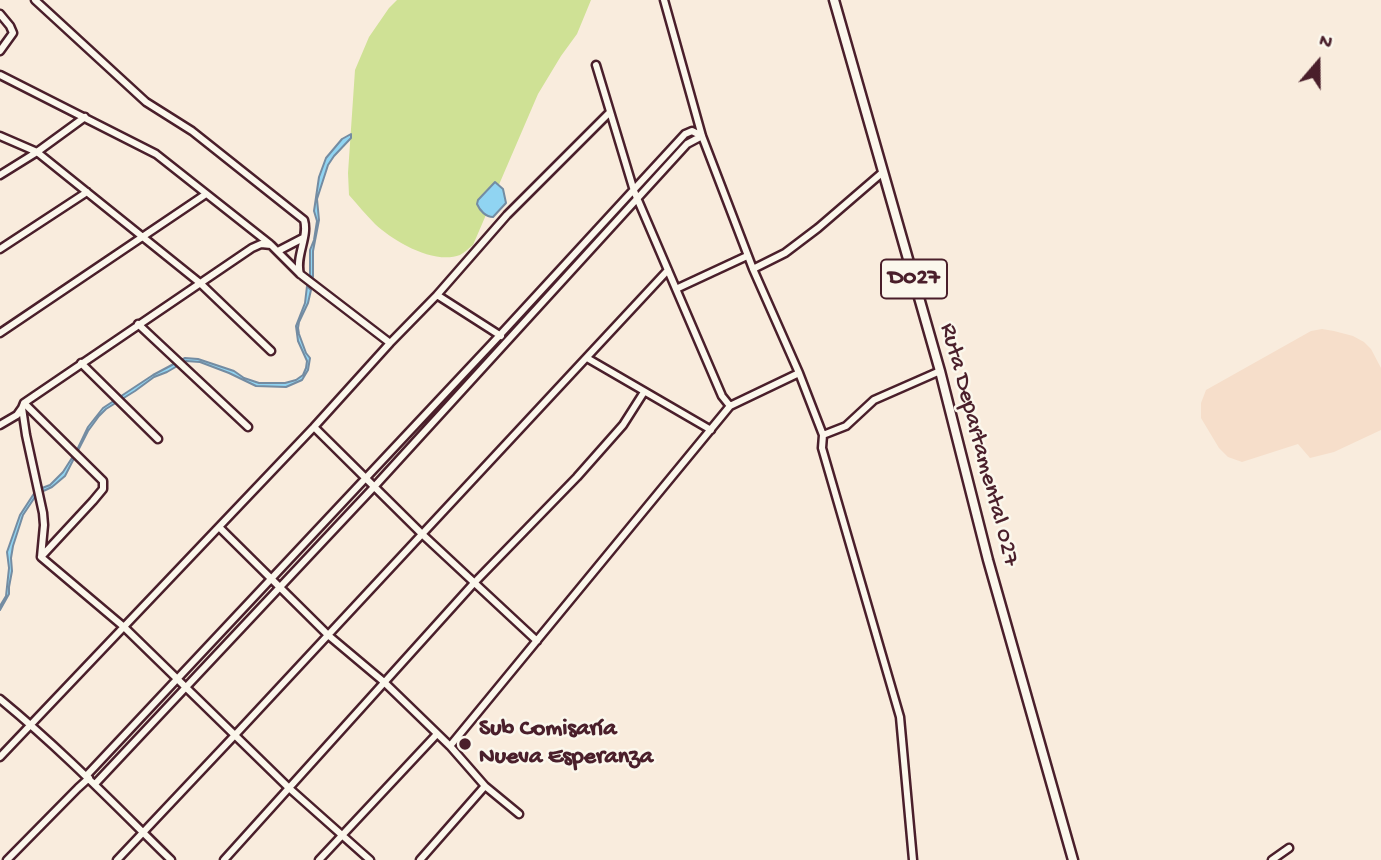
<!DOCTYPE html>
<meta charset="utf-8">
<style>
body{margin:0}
#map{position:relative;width:1381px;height:860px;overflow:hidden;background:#f9ecdd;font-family:"Gochi Hand",sans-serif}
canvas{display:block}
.north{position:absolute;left:1283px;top:28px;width:70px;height:70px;-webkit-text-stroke:5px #fbf7ec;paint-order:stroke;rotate:20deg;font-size:19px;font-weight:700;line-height:28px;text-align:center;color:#4a1f2b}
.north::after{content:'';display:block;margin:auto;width:24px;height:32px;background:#4a1f2b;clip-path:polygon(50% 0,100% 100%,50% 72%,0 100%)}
</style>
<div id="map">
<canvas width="1381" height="860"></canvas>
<div class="north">N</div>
</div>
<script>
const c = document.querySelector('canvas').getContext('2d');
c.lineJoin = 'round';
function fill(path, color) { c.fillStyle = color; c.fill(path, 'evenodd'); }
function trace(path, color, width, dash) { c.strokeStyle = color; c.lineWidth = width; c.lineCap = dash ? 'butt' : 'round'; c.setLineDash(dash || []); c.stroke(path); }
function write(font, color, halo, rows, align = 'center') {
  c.font = font + ' "Gochi Hand",sans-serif'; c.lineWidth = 5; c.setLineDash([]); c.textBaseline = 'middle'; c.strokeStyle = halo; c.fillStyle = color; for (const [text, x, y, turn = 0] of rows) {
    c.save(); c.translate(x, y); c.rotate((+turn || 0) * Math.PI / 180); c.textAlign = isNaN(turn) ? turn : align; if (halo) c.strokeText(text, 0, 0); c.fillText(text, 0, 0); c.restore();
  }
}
const built = new Path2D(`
 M1322 329 1334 331 1353 336 1364 342 1371 349 1381 368V430L1334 452 1310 458 1298 444 1242 462 1228 457 1219 448 1201 418V403L1206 390 1311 331Z`);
const green = new Path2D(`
 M397 0H591L577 34 561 56 538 94 473 245C469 248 464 253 460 255 434 265 393 241 375 224 366 215 358 205 349 195L348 173 355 70 369 37 389 8Z`);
const water = new Path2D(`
 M351 134V138L334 156 328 165 317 199 319 220 313 251V277L310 276V250L314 240 317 221 314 211 319 177 326 158 342 139Z
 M495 182 503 189 506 203 493 217C486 217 480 211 477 204L478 200Z
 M307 286 311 290 308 303 299 322 298 328 299 334 306 353 310 358 308 370 302 380 286 387 256 386 229 373 200 362 186 361 167 372 154 377 135 391 106 409 99 416 88 431 65 476 52 487 37 494 23 515 13 546 11 558 12 571 9 587V594L0 610V606L6 596 9 568 7 552 20 515 35 492 42 488 50 485 63 472 77 450 88 427 103 408 153 375 185 358 198 359 234 371 244 378 259 383H285L296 380 303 375 306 368 307 361 298 341 296 326 305 303Z`);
const minor = new Path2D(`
 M35 0 146 102 192 131 304 220C309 237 295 256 300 274L390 343
 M664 0 702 136 753 269 785 253 818 228 883 172
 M0 14 10 26 13 33 0 51
 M596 65 634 191 722 396 730 406
 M0 75 156 154 270 244
 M0 136 37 152 200 283 271 351
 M0 175 37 152 85 117
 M0 249 87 192
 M278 251 303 238
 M753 269 799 373 823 435 846 426 874 400 940 371
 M300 274 271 245 261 244 252 248 24 403 22 408 26 435 43 513 44 525 41 557 124 627 289 788 370 860
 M676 289 747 256
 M437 295 507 215 610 112
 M138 324 248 427
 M0 333 206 194
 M587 358 711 430
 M81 363 158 439
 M24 403 103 481V489L93 501 41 557
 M0 425 17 415 22 408
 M314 427 422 534 537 641
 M823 435 822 448 900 717 913 860
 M219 527 328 635 384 682 450 746 485 786 420 860
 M0 699C61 749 115 805 171 860
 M450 746 730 406 799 373
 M0 757 314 427 390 343 437 295 501 336
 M87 775 500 335 685 134 692 131 702 136
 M95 784 374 487 687 144 702 136
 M485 786 519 814
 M7 860 78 788 89 778
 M117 860 235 735 668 270
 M224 860 474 583 577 477 623 425 644 392
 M319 860 437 734
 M1272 860 1289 848`);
const major = new Path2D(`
 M834 0 940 371 988 560 1073 860`);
const markers = [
 [465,744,7,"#4a1f2b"]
];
const shields = [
 [914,279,66]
];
const shieldNames = [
 ["D027",914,279]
];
const streetNames = [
 ["Ruta Departamental 027",978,445,75]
];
const poiNames = [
 ["Sub Comisaría",479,730],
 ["Nueva Esperanza",479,758]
];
fill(built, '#f6deca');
fill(green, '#cfe195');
fill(water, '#90d4f2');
trace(water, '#748ca2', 2);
trace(minor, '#4a1f2b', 11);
trace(major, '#4a1f2b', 13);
trace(minor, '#fbf7ec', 6);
trace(major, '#fbf7ec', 8);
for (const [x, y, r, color] of markers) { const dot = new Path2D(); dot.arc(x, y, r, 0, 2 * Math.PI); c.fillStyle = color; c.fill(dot); trace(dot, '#fbf7ec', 2.5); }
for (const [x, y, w] of shields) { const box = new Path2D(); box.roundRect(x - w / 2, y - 19.5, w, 39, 5); c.fillStyle = '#fbf7ec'; c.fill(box); trace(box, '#4a1f2b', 2); }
write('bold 23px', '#4a1f2b', null, shieldNames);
write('24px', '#4a1f2b', '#fbf7ec', streetNames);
write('bold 24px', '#4a1f2b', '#fbf7ec', poiNames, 'left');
</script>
